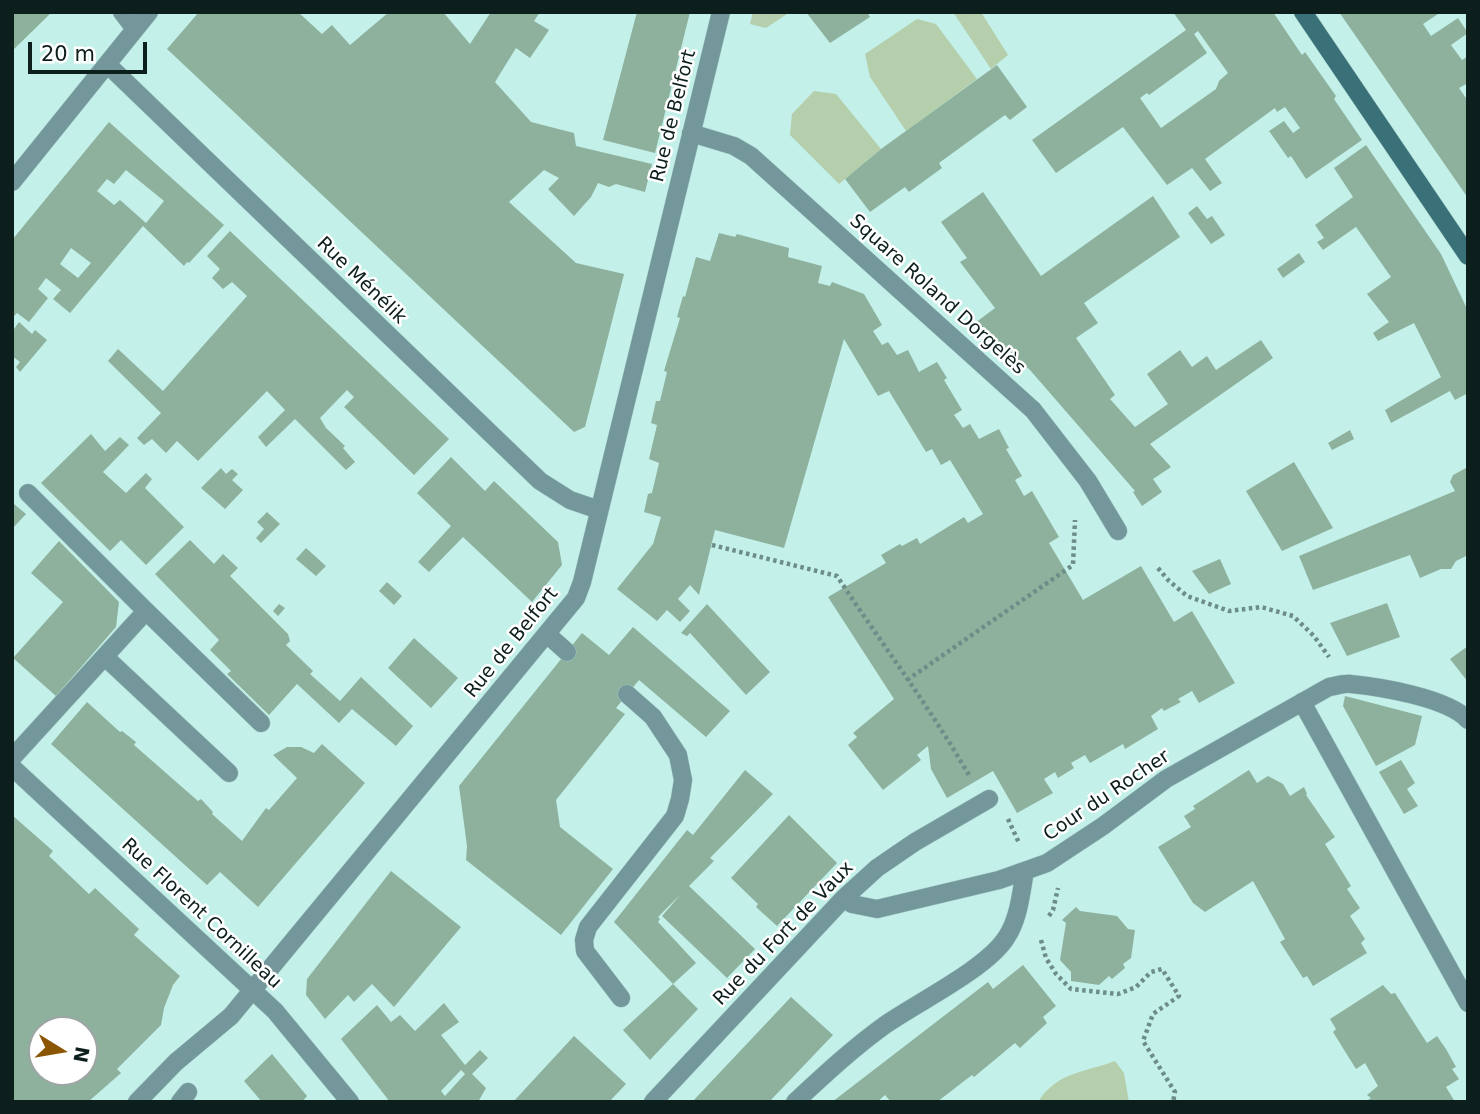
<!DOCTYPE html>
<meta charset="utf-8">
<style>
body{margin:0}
#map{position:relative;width:1480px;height:1114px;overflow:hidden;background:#c3f0e9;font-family:"DejaVu Sans",sans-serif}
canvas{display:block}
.frame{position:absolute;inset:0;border:14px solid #0d1f1d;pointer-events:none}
.north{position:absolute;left:28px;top:1016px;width:70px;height:70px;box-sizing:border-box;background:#fff;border:2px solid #9ea5a5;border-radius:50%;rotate:101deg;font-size:19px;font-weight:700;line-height:28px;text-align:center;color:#0d1f1d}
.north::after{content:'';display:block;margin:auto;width:24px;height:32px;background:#8b5604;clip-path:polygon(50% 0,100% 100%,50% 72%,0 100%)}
.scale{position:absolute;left:28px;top:42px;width:119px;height:32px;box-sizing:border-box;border:4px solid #0d1f1d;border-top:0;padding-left:9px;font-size:21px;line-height:24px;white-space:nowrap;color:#0d1f1d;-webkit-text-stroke:5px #fff;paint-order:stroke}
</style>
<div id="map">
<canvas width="1480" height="1114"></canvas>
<div class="frame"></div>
<div class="north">N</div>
<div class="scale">20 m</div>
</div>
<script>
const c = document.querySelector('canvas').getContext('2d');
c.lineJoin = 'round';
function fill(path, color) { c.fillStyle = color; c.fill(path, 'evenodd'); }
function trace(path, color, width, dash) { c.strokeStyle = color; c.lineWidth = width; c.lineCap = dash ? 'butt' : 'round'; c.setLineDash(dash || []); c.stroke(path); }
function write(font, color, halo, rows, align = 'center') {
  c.font = font + ' "DejaVu Sans",sans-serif'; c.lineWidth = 5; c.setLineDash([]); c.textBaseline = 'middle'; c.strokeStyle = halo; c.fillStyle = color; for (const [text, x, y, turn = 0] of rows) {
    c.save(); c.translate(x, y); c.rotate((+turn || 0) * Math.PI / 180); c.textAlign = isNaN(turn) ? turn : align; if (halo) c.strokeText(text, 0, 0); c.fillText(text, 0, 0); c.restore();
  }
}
const green = new Path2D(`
 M753 12H790L766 28 750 24Z
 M953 12H981L1008 55 991 69Z
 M917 19 936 24 977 79 906 131 870 77 865 54Z
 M814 91 836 94 881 149 839 184 790 135 792 114Z
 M1115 1061 1124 1073 1129 1102H1038C1058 1071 1084 1073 1115 1061Z`);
const building = new Path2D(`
 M12 12H52L12 51Z
 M199 12H298L322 34 332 25 350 45 389 12H443L470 44 491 12H540L534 21 549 30 530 58 516 48 495 82 531 122 574 133 576 146 652 164 645 192 616 184 609 187 598 183 591 197 574 216 548 189 559 178 544 170 509 202 576 263 624 274 585 427 574 432 167 49Z
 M637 12H690L655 153 603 140Z
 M806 12H867L870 17 830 43Z
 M1173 12H1273L1302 55 1305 52 1336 96 1334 99 1362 140 1306 179 1291 156 1288 158 1269 131 1284 121 1293 133 1300 128 1285 107 1277 112 1275 108 1205 159 1222 183 1210 191 1192 168 1167 185 1123 127 1056 173 1032 140 1186 30ZM1198 31 1228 73 1219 81 1216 89 1161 128 1140 98 1147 93 1149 95 1207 53 1194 34Z
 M1339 12H1441L1423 24 1431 36 1458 18 1468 33 1451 45 1462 60 1468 56V83L1459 88 1468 101V198Z
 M997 65 1027 107 1010 120 1005 115 939 163 942 168 909 192 905 187 870 212 845 179 881 149Z
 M109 122 224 225 189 263 187 262 184 266 143 226 70 313 53 299 61 290 46 278 38 289 48 298 29 322 17 313 12 318V240ZM126 170 164 201 146 223 120 200 114 205 97 191 107 179 114 184ZM71 248 91 263 78 278 60 264Z
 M1366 145 1441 254 1468 311V393L1455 400 1450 391 1391 423 1385 410 1441 377 1414 323 1378 341 1373 333 1389 322 1367 294 1391 277 1356 227 1323 250 1317 242 1324 238 1315 225 1353 197 1334 168Z
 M983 192 1041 276 1153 196 1180 237 1084 303 1098 323 1076 338 1115 395 1110 399 1135 427 1168 404 1147 374 1180 350 1192 367 1207 356 1216 370 1261 340 1273 358 1150 444 1171 467 1153 479 1162 492 1142 506 1133 492 1135 491 1030 370 975 323 995 308 960 262 967 258 941 222Z
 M1197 206 1207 219 1212 216 1225 235 1211 244 1188 213Z
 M230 231 449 439 414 475 344 407 354 397 347 390 320 418 326 428 345 446 343 448 355 462 346 470 295 419 266 447 258 437 285 410 267 391 198 461 177 441 166 453 152 439 144 445 137 438 161 413 108 361 118 349 163 391 247 296 232 282 223 289 212 278 220 269 207 256Z
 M719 233 735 237 737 234 789 248 788 257 822 266 818 283 830 286 832 282 864 294 882 325 873 331 882 345 888 342 897 355 908 350 919 372 937 362 947 378 944 380 962 410 954 415 963 428 970 424 979 439 999 429 1009 448 1006 449 1022 476 1015 480 1024 496 1032 491 1059 537 1049 543 1083 600 1141 566 1174 622 1192 611 1235 683 1199 703 1192 691 1178 699 1181 702 1164 711 1162 708 1151 716 1158 729 1125 749 1123 744 1090 763 1085 755 1071 763 1074 768 1058 778 1055 772 1044 779 1053 793 1017 813 993 771 947 798 931 769 928 746 917 755 921 760 883 790 848 745 857 737 853 733 894 699 828 597 886 563 881 555 900 544 902 546 917 538 920 544 964 517 968 523 983 514 950 460 941 465 932 449 926 452 889 391 878 396 844 339 784 548 715 530 699 595 690 585 678 599 690 611 680 622 667 610 657 621 617 589 653 544 661 517 644 512 648 494 652 493 659 463 649 459 657 425 651 423 656 401H660L667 372 664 371 680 318 677 317 683 296 685 297 696 257 710 261Z
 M1299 253 1305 262 1283 278 1277 269Z
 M19 322 32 334 35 330 47 340 20 372 16 367 20 362 12 356V327L14 329Z
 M1350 430 1354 439 1332 450 1328 443Z
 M91 434 105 451 120 437 129 445 103 472 126 493 146 473 152 479 145 488 184 527 146 565 121 540 110 551 41 483Z
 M451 457 485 491 494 481 558 542 562 565 532 602 463 537 429 572 418 562 451 526 417 493Z
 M1294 462 1333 528 1282 551 1246 491Z
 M1468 467V555L1456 561 1451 569H1441L1420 578 1410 555 1313 590 1299 556 1455 491 1450 482 1453 475Z
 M221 468 226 474 232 469 238 474 232 480 243 490 225 509 201 488Z
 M14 504 26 514 12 529V505Z
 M267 512 280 524 261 543 256 538 264 529 257 522Z
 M190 540 214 564 223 554 238 568 230 576 288 634 290 641 286 645 313 671 310 674 340 701 361 677 413 726 396 746 352 709 339 723 297 684 269 715 227 674 231 671 210 650 219 640 155 574Z
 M59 541 119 602 116 627 56 696 13 658 63 602 31 573Z
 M306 548 326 566 316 576 296 559Z
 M1220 559 1231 584 1209 594 1192 571Z
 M387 582 402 596 394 605 379 591Z
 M1387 603 1400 637 1347 656 1330 623Z
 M279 604 285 608 278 616 273 611Z
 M707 604 770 672 746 695 690 633 687 636 681 633Z
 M633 627 730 711 706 737 639 680 616 708 625 714 556 800 560 827 613 869 561 935 466 860 467 846 459 786 582 633 609 655Z
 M414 638 458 678 431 708 388 668Z
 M1468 646V682L1450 659Z
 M1345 696 1422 716 1415 745 1376 766 1343 706Z
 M87 702 120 732 122 731 136 742 134 745 198 801 201 799 213 812 212 814 242 841 266 808 269 810 297 778 273 755 287 747H301L314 753 322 744 365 783 258 907 220 872 207 885 51 744Z
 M1401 760 1415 783 1407 789 1418 806 1404 814 1379 772Z
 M745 770 773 794 710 858 714 861 689 886 755 949 727 978 662 916 681 894 658 917 660 919 658 922 696 963 673 984 698 1009 650 1060 623 1030 673 984 614 922 687 830 693 835Z
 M1249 770 1257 783 1268 776 1283 784 1290 796 1304 787 1307 794 1306 795 1335 837 1325 844 1351 886 1347 889 1360 908 1350 916 1365 939 1361 943 1367 953 1313 986 1307 976 1303 978 1280 942 1285 939 1253 881 1205 912 1193 903 1158 847 1191 827 1184 816 1195 809 1193 806Z
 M12 815 53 851 49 856 89 894 95 888 139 929 134 935 180 976 173 985 164 1008 161 1025 117 1069 121 1073 88 1102H12ZM42 1030H84V1072H42Z
 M789 815 837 863 777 926 756 907 758 904 731 878Z
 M391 871 461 927 394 1007 372 984 354 1002 348 995 325 1019 306 995 307 979Z
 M1076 907 1080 911 1117 916 1128 929 1135 930 1131 958 1123 964 1125 968 1112 979 1109 976 1099 985 1071 981V972L1060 960 1066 923 1062 920Z
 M1023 965 1056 1006 1043 1017 1047 1023 1020 1048 1015 1043 974 1077 972 1075 937 1102H891L885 1095 877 1102H832L988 982 993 989Z
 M1383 985 1391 994 1395 993 1427 1043 1437 1036 1446 1049 1456 1067 1452 1069 1459 1079 1446 1087 1455 1102H1365L1371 1098 1367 1095 1378 1086 1365 1063 1356 1069 1333 1032 1336 1029 1330 1019Z
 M791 997 833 1035 769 1102H692Z
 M444 1003 459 1022 441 1035 465 1065 480 1050 488 1058 472 1074 486 1088 478 1102H390L341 1039 377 1005 391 1022 400 1015 415 1031ZM461 1070 465 1074 445 1096 441 1091Z
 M574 1036 626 1084 609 1102H513Z
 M272 1054 307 1096 302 1102H262L244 1081Z`);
const path = new Path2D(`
 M712 545 837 576C881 643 930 707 970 777
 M1158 568 1169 581 1187 596 1229 611 1261 607 1293 616 1314 636 1329 657
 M907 680 1073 565 1075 520
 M1008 819 1019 843
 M1049 916 1053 910 1058 888
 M1041 940 1046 958 1056 974 1071 989 1118 994 1136 987 1151 972 1162 969 1179 996 1153 1014 1143 1041 1175 1092 1173 1102`);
const lane = new Path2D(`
 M548 635 567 652
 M105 657 229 773
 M621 998 585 951 584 940 588 927 675 816 680 799 683 780 678 755 653 717 627 694
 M180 1102 188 1092`);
const street = new Path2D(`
 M122 12 135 29
 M107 64 540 481 570 500 599 510
 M691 133 734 146 751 156 1033 410 1088 481 1118 531
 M12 182 149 12
 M146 611 261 723
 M1302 702 1468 1003
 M12 758 146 611 28 493
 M12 767 275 1011 350 1102
 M844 898 852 904 877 909 999 880 1047 863 1103 826 1166 779 1329 687C1336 686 1344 683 1351 684 1381 687 1448 698 1468 720
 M137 1102 176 1062 231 1016 576 598 582 582 721 12
 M653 1102 844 898 877 868 915 842 989 799
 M795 1102C824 1075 853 1048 885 1025 918 1002 986 969 1006 938 1019 919 1021 893 1025 871`);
const secondary = new Path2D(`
 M1303 12 1468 256`);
const streetNames = [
 ["Rue de Belfort",674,116,-76],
 ["Rue Ménélik",361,281,44],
 ["Square Roland Dorgelès",937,295,42],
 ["Rue de Belfort",512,643,-51],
 ["Cour du Rocher",1107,796,-34],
 ["Rue Florent Cornilleau",201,914,43],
 ["Rue du Fort de Vaux",784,934,-46]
];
fill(green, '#b5cfac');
fill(building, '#8db19d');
trace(lane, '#a2cac4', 19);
trace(street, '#a2cac4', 19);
trace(secondary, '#a2cac4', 19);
trace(path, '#6d8d88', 4.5, [3.5, 3.5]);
trace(lane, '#74979c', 18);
trace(street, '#74979c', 18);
trace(secondary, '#3a7179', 18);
write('19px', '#0d1f1d', '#fff', streetNames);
</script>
